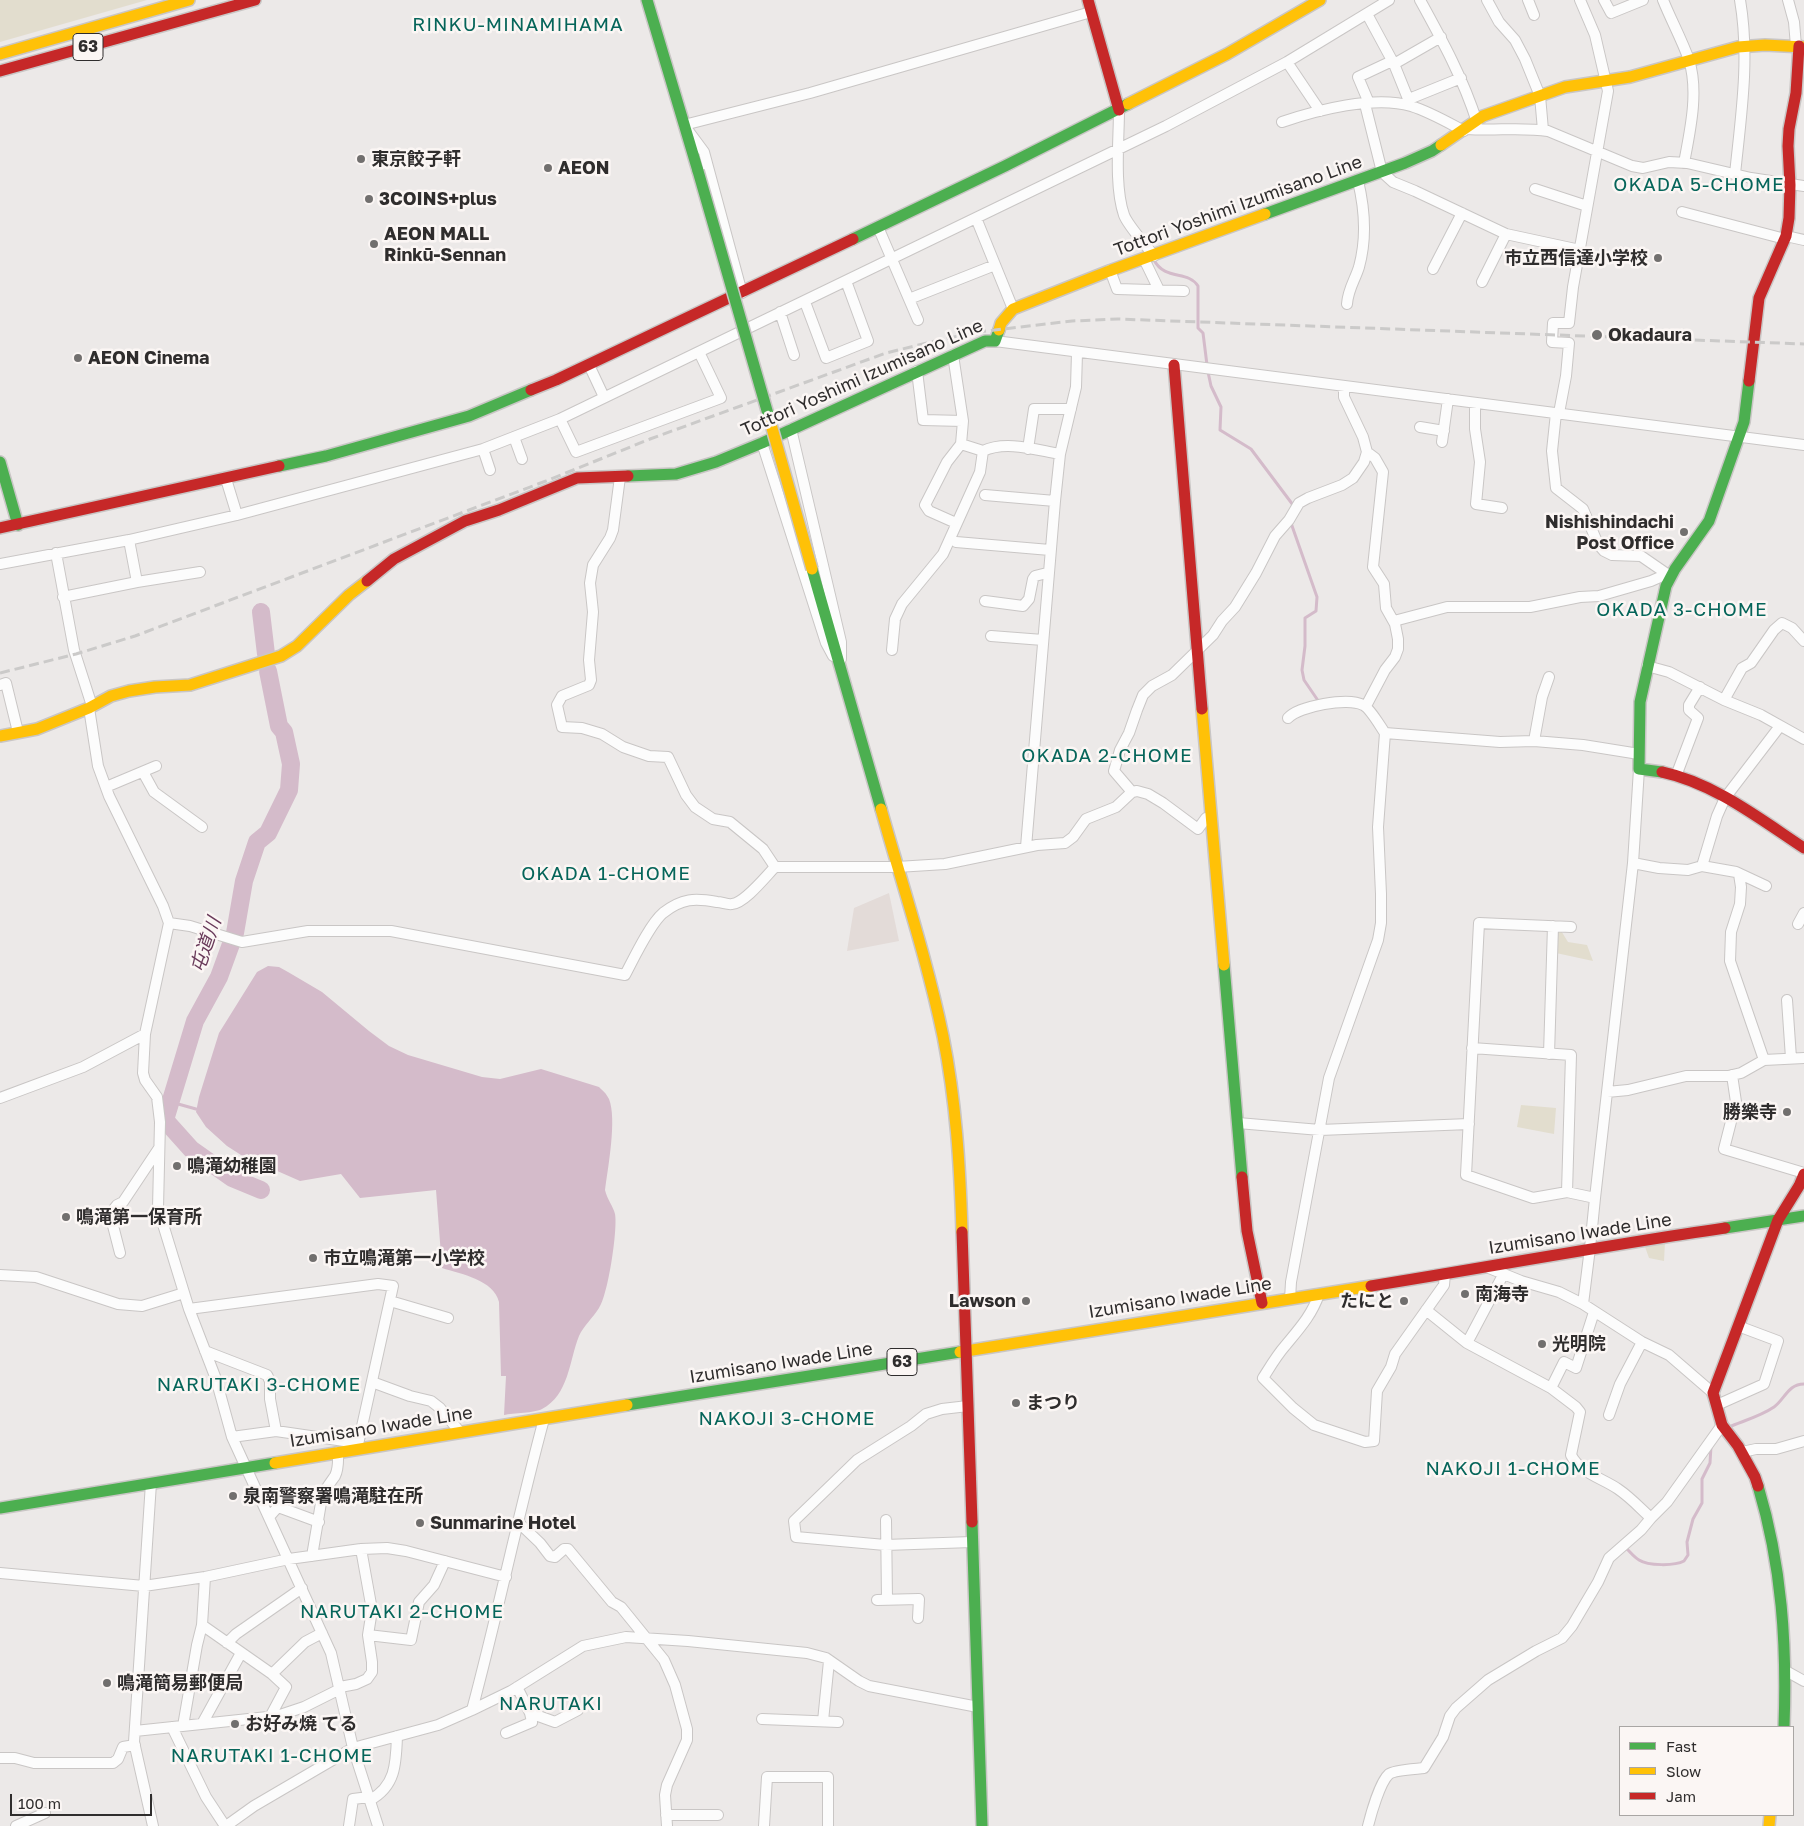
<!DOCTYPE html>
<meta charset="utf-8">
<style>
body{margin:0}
#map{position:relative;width:1804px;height:1826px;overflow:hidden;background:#ece9e8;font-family:"Golos Text",sans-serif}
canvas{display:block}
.legend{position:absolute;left:1619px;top:1726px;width:175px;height:90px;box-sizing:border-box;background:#fbf6f4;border:1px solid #a9a6a4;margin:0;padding:6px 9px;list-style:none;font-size:15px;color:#2f2d2d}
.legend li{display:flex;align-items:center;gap:10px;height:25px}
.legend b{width:25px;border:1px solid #a9a6a4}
.scale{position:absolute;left:10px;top:1794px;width:142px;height:22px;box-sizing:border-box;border:2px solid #2f2d2d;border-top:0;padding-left:6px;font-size:15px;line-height:18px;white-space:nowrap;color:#2f2d2d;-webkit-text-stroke:4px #fbf6f4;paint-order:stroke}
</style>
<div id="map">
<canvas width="1804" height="1826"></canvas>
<ul class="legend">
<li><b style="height:6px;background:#4caf50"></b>Fast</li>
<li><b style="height:6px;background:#ffc107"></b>Slow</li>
<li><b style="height:6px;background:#c62828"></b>Jam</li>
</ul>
<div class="scale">100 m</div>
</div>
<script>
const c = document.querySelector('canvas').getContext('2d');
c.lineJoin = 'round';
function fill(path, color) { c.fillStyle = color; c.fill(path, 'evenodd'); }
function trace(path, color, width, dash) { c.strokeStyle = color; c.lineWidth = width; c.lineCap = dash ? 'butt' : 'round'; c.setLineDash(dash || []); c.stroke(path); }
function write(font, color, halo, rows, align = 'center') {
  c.font = font + ' "Golos Text","Noto Sans JP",sans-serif'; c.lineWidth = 5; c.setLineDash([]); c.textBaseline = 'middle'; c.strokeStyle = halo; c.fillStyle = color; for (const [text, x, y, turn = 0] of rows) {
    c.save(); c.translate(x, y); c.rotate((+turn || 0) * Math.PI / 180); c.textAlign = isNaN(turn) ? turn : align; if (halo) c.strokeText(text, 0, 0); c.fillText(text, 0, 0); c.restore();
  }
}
const built = new Path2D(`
 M889 893 899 941 847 951 854 908Z`);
const green = new Path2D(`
 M0 0H147L0 42Z
 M1560 929 1568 942 1587 945 1593 961 1556 953 1557 935Z
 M1521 1105 1556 1108 1554 1134 1517 1127Z
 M1665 1242 1664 1261 1649 1258 1644 1244Z`);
const water = new Path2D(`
 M268 966 279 967 288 972 322 992 369 1031 389 1046 408 1055 482 1077 500 1079 541 1069 599 1087C603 1091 606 1093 609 1099 617 1119 608 1167 605 1190 607 1199 613 1206 615 1214 618 1229 608 1296 599 1308 593 1318 584 1325 579 1336 569 1361 569 1395 542 1409 535 1413 513 1413 504 1415L506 1376H501L499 1302C494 1280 461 1274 442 1268L436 1190 360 1198 341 1174 300 1181 241 1155 227 1146 206 1127 196 1112 199 1097 219 1033 257 972Z`);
const stream = new Path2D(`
 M1154 260C1165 281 1188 270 1198 286V328L1203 333 1207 365
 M1208 372 1211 386 1221 407 1220 430 1251 449 1293 505V507
 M1292 520 1291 523 1317 597 1316 611 1305 618V646L1302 670 1304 680 1319 702
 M171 1102 196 1109
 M1729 1427C1743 1421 1761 1416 1774 1407 1785 1399 1788 1384 1804 1384
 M1625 1549H1627C1631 1553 1634 1557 1639 1560 1648 1566 1675 1566 1684 1561L1688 1555 1687 1542 1693 1519 1702 1503V1479L1710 1463 1711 1446`);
const river = new Path2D(`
 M261 612 266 654
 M261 1190 232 1178 191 1149 165 1120 195 1021 219 977 235 933 244 881 257 842 268 833 289 790 291 764 284 732 279 726 268 671`);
const street = new Path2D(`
 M1420 0C1442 40 1463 78 1477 122
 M1487 0 1499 22 1515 40 1525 59 1540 96 1543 130
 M1528 0 1534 15
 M1604 0 1611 13 1643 0
 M1663 0C1671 20 1682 40 1689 60 1699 92 1690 131 1684 163
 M1788 0 1794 22 1796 46
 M1367 14 1394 64 1411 106
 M1287 62 1320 111
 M1394 64 1441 37
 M1409 99 1461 78
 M1369 103 1358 77 1392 61
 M1365 104 1382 172 1393 182 1415 191 1506 234 1580 250
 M1119 110C1119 140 1114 186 1124 215 1128 226 1146 245 1154 256
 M1282 122C1317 110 1375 95 1411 106 1430 112 1447 122 1464 131
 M1467 129C1494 131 1522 127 1548 131L1632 166 1643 168 1669 162 1687 163 1751 178 1804 186
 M1735 174C1741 116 1750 58 1740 0
 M1535 189 1587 206
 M1682 212 1785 239
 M976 218 1013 309
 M878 227 918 320
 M1786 236 1804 240
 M1144 259 1159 290
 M1433 269 1462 213
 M1110 270 1117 289 1184 291
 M1482 282 1506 234
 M742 293 704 152 684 125 810 93 1091 12
 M909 299 995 265
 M805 302 826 358 868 341 846 281
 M1347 304C1348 289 1355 280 1359 267 1367 238 1365 210 1358 181
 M780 312 794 355
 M995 341 1804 445
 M953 355 963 421 961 444 947 462 925 505 929 511 956 523
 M589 365 604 397
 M917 371 923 420 963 421
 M1475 403V429L1480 462 1476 504 1502 508
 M1556 413 1552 451 1556 488 1583 509 1598 544 1604 551 1612 555 1641 556 1670 576
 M1559 413 1566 376 1569 343 1552 342 1553 323H1569L1573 287 1608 91 1595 35 1580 0
 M560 419 576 452 721 398 699 352
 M1420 427 1444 431
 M791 429 841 642V659
 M514 437 522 459
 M1442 442 1448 399
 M762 443 826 643 833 656
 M961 444 983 451C1006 440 1036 450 1060 454
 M483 449 490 470
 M1028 449 1034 409H1071
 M620 477 613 530 610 538 593 565 590 583 593 612 589 660 591 680 589 685 562 696 557 705 562 727 582 728 602 734 623 747 649 756 668 757 686 795 695 807 713 819 730 822 763 849 775 867H897L945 864 1037 845 1065 843 1073 837 1086 819 1116 807 1132 792 1137 791 1148 794 1163 803 1198 829 1206 818H1211
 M226 479 237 515
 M985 495 1055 501
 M129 540 137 582
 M956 542 1050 550
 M56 553 74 650 92 706
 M0 564 129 540 237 515 483 449 560 419 1166 126 1287 62 1389 0
 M63 597 137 582 200 572
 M985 601 1023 606 1029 599 1033 579 1035 576 1047 573
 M1394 621 1447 607H1530L1580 597 1599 596 1651 581 1667 574
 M991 636 1043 640
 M892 650 895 619 902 604 943 554 980 472 983 451
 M1647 666 1669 672 1724 700 1761 715 1804 739
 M0 685 6 683 18 732
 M1724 700 1742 668 1751 663 1774 630 1782 623 1792 628 1804 641
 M1366 706 1385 670 1395 657 1398 649V639L1395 624 1386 608 1384 584 1373 567 1383 472 1375 458 1367 452
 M89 708 98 766 109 796 163 906 169 923 145 1034 143 1073 145 1080 157 1097 160 1122 158 1208 189 1309 216 1379 232 1437 331 1653 353 1748 378 1826
 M1288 718C1299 706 1348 697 1363 705 1370 708 1380 726 1385 733
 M1534 741 1542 697 1549 677
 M1639 769 1633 863 1595 1198 1590 1248 1583 1304 1642 1342 1669 1355 1713 1393
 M143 772 154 792 202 827
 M1676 776 1698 718 1689 710V705L1700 687
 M106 787 156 766
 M1132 792 1114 771 1120 750 1129 733 1137 710 1143 695 1152 686 1172 675 1213 635 1222 621 1235 607 1256 573 1275 536 1289 520 1299 503 1308 498 1342 485 1353 478 1364 462 1367 452 1363 437 1344 397V386
 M1026 847 1055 501 1060 454 1076 387 1077 353
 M1633 863 1659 868 1688 870 1702 866 1736 872 1766 886
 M1702 866 1717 816 1725 798 1780 726
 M1739 874 1741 887 1740 904 1731 932 1730 961 1764 1060
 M169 923 190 926 242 942 308 931H391L625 975C634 958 650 924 663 913 682 898 695 898 717 902 722 902 728 905 732 904 745 903 766 876 775 867
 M1798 924 1804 913
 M1571 927 1479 923 1466 1175 1533 1198 1567 1192 1595 1198
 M1787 1000 1791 1058
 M1472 1048 1571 1055 1567 1192
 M1549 1054 1553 926
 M1732 1075 1736 1102 1724 1149 1804 1173
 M1607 1092 1628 1090 1686 1076H1728L1741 1073 1764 1060 1804 1058
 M0 1098 83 1067 145 1034
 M1238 1123 1320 1130 1469 1124
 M120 1253 110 1214 117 1205 123 1202 159 1148
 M1489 1268 1521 1281 1559 1292 1583 1304
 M0 1275 36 1277 118 1304 142 1306 184 1293
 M1319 1294C1312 1315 1299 1329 1285 1346 1277 1355 1270 1367 1263 1378L1293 1408 1314 1425 1365 1442 1374 1441 1377 1391 1391 1367 1395 1354 1444 1285 1445 1274
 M1290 1299 1291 1282 1329 1078 1378 940 1381 923V894L1378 827 1385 733 1500 742 1534 741 1583 745 1639 754
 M390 1301 448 1318
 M189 1309 378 1284 393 1286 357 1449
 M1426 1310 1467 1343 1551 1388 1564 1362 1576 1368 1594 1312
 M1467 1343 1503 1275
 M205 1351 267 1375 270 1381V1399L276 1431
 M372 1382 410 1396 431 1401 440 1408 460 1432
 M1551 1388 1576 1407 1580 1412 1571 1455C1580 1473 1602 1478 1618 1489 1630 1497 1640 1508 1651 1518
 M1717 1405 1764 1384 1778 1341 1738 1326
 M968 1406 942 1409 926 1414 911 1426 857 1460 794 1521 796 1537 885 1545 972 1542
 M1609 1415 1620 1384 1642 1342
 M232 1437 276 1431 358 1443
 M1742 1452 1756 1449H1776L1804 1441
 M151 1483 134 1742 153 1826
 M269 1517 277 1508H281L319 1522
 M886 1520 887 1599
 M518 1522 540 1543 550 1556 555 1557 564 1549H568L612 1602 621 1607 664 1660 675 1685 687 1729V1740L667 1785 665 1795 667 1826
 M312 1556 322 1497C325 1489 330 1483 335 1476 339 1468 338 1460 338 1452
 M0 1573 144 1586 205 1577 289 1559 361 1549 387 1548 406 1551 506 1577
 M877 1600 919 1599 918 1618
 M202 1625 272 1674 286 1687 270 1717
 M368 1635 411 1640 419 1602 434 1585 445 1561
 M227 1643 236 1634 302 1588
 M1786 1671 1804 1681
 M272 1674 305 1642 322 1633
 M340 1687 356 1684 367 1679 372 1672V1662L368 1635 372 1610 361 1549
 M517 1687 530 1713 555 1722 578 1710
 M472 1710C498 1613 518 1515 544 1419
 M762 1719 838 1722
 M823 1721 829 1661
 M202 1724 241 1653
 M183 1726 197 1645 202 1625 205 1577
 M172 1727 206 1797 225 1826
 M135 1731 277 1716 304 1707 340 1689
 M506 1733 532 1722 530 1713
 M0 1758H15L34 1763H113L118 1759 123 1747 135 1745
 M370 1800C396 1786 396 1763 397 1736
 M666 1815H718
 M16 1826 45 1813
 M226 1826 254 1806 353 1748 438 1725 472 1710 511 1691 583 1646 626 1637 688 1641 807 1653 826 1658 859 1681 869 1686 978 1707
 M349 1826 353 1799 369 1797
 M764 1826 767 1777H828V1826
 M1368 1826C1371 1814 1380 1782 1389 1774 1394 1770 1416 1769 1424 1768L1443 1737 1450 1716 1456 1708 1488 1680 1536 1651 1562 1638 1572 1626 1598 1582 1609 1558 1641 1530 1651 1518 1667 1502 1722 1425`);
const fast = new Path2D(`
 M647 0 698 171
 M1265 214 1405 163 1432 151 1441 145
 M853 239 1005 166 1128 104
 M0 462 18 525
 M279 466 326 456 469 416 531 390
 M628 476 676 474 716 462 762 443 985 341H995L999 330
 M812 569 881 809
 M1662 772 1639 769 1640 702 1666 586 1675 569 1709 521 1744 422 1749 381
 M1224 965 1242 1177
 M1725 1228 1804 1216
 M627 1405 960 1352
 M1758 1486C1782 1566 1787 1644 1784 1727
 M0 1508 275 1463
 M972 1522 982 1826`);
const slow = new Path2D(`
 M0 54 189 0
 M1128 104 1227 54 1320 0
 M1441 145 1483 116 1565 87 1630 77 1738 47 1765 45 1804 47
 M999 330 1001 323 1013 309 1109 271 1265 214
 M1202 709 1224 965
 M0 736 37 729 89 708 111 696 129 691 155 687 190 685 281 656 297 646 349 595 367 581
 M881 809C902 884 927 959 943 1036 956 1101 960 1166 962 1232
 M960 1352 1371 1286
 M275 1463 627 1405
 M1769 1826 1770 1815`);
const jam = new Path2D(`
 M1088 0 1119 110
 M0 71 255 0
 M1174 365 1202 709
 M1749 381 1759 298 1786 236 1789 218 1790 185 1788 146 1789 129 1796 93 1799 46
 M531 390 556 380 853 239
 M0 528 279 466
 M367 581 394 559 465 521 499 510 577 478 628 476
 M1662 772C1714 783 1760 819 1804 848
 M1242 1177 1247 1231 1262 1303
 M962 1232 972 1522
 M1371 1286C1489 1267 1607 1245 1725 1228
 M1758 1486 1755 1477 1738 1446 1722 1425 1713 1393 1778 1220 1799 1186 1804 1174`);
const rail = new Path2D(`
 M0 673 76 654 135 636 546 481 650 439 886 353 935 341 978 332 1072 321 1118 319 1804 344`);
const fastBridge = new Path2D(`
 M698 171 770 421`);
const slowBridge = new Path2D(`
 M770 421 812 569`);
const markers = [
 [361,159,5,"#716f6e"],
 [548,168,5,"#716f6e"],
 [369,199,5,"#716f6e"],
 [374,244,5,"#716f6e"],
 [1658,258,5,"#716f6e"],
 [1597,335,6,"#716f6e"],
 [78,358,5,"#716f6e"],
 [1684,532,5,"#716f6e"],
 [1787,1112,5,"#716f6e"],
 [177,1166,5,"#716f6e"],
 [66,1217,5,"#716f6e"],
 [313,1258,5,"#716f6e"],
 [1465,1294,5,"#716f6e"],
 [1026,1301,5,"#716f6e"],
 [1404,1301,5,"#716f6e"],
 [1542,1344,5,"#716f6e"],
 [1016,1403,5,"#716f6e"],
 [233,1496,5,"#716f6e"],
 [420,1523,5,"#716f6e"],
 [107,1683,5,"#716f6e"],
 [235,1724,5,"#716f6e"]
];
const shields = [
 [88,47,30],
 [902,1362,30]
];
const shieldNames = [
 ["63",88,47],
 ["63",902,1362]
];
const poiNames = [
 ["東京餃子軒",371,159],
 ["AEON",558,168],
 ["3COINS+plus",379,199],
 ["AEON MALL",384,234],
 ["Rinkū-Sennan",384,255],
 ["市立西信達小学校",1648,258,"right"],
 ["Okadaura",1608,335],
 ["AEON Cinema",88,358],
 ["Nishishindachi",1674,522,"right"],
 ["Post Office",1674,543,"right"],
 ["勝樂寺",1777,1112,"right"],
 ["鳴滝幼稚園",187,1166],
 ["鳴滝第一保育所",76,1217],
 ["市立鳴滝第一小学校",323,1258],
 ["南海寺",1475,1294],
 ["Lawson",1016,1301,"right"],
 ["たにと",1394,1301,"right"],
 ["光明院",1552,1344],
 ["まつり",1026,1403],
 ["泉南警察署鳴滝駐在所",243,1496],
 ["Sunmarine Hotel",430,1523],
 ["鳴滝簡易郵便局",117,1683],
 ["お好み焼 てる",245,1724]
];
const streetNames = [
 ["Tottori Yoshimi Izumisano Line",1238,206,-20],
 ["Tottori Yoshimi Izumisano Line",862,378,-24],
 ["Izumisano Iwade Line",1580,1234,-9],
 ["Izumisano Iwade Line",1180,1298,-9],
 ["Izumisano Iwade Line",781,1363,-9],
 ["Izumisano Iwade Line",381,1427,-9]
];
const neighbourhoodNames = [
 ["RINKU-MINAMIHAMA",518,25],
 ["OKADA 5-CHOME",1699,185],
 ["OKADA 3-CHOME",1682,610],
 ["OKADA 2-CHOME",1107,756],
 ["OKADA 1-CHOME",606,874],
 ["NARUTAKI 3-CHOME",259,1385],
 ["NAKOJI 3-CHOME",787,1419],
 ["NAKOJI 1-CHOME",1513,1469],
 ["NARUTAKI 2-CHOME",402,1612],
 ["NARUTAKI",551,1704],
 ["NARUTAKI 1-CHOME",272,1756]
];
const waterNames = [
 ["屯道川",206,945,-71]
];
fill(built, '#e3dbd8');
fill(green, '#e2ddce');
fill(water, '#d4bbca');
trace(stream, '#d4bbca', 3);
trace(river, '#d4bbca', 18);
trace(street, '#c9c6c5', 12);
trace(fast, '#c9c6c5', 14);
trace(slow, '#c9c6c5', 14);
trace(jam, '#c9c6c5', 14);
trace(street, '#fcfcfc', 10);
trace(fast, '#4caf50', 11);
trace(slow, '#ffc107', 11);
trace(jam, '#c62828', 11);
trace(rail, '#cbcac9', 3, [10, 5]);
trace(fastBridge, '#c9c6c5', 14, []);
trace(slowBridge, '#c9c6c5', 14, []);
trace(fastBridge, '#4caf50', 11);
trace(slowBridge, '#ffc107', 11);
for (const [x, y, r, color] of markers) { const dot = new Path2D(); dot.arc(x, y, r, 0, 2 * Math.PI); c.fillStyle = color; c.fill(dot); trace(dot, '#fbf6f4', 2); }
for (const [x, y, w] of shields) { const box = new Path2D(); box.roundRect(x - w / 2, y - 13.5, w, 27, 4); c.fillStyle = '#fbf6f4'; c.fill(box); trace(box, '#2f2d2d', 1); }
write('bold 16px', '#2f2d2d', null, shieldNames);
write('bold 18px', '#2f2d2d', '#fbf6f4', poiNames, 'left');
write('18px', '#2f2d2d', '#fbf6f4', streetNames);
c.letterSpacing = '1px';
write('19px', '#06655a', '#fbf6f4', neighbourhoodNames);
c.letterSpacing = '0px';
write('italic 19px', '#693a5a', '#fbf6f4', waterNames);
</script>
